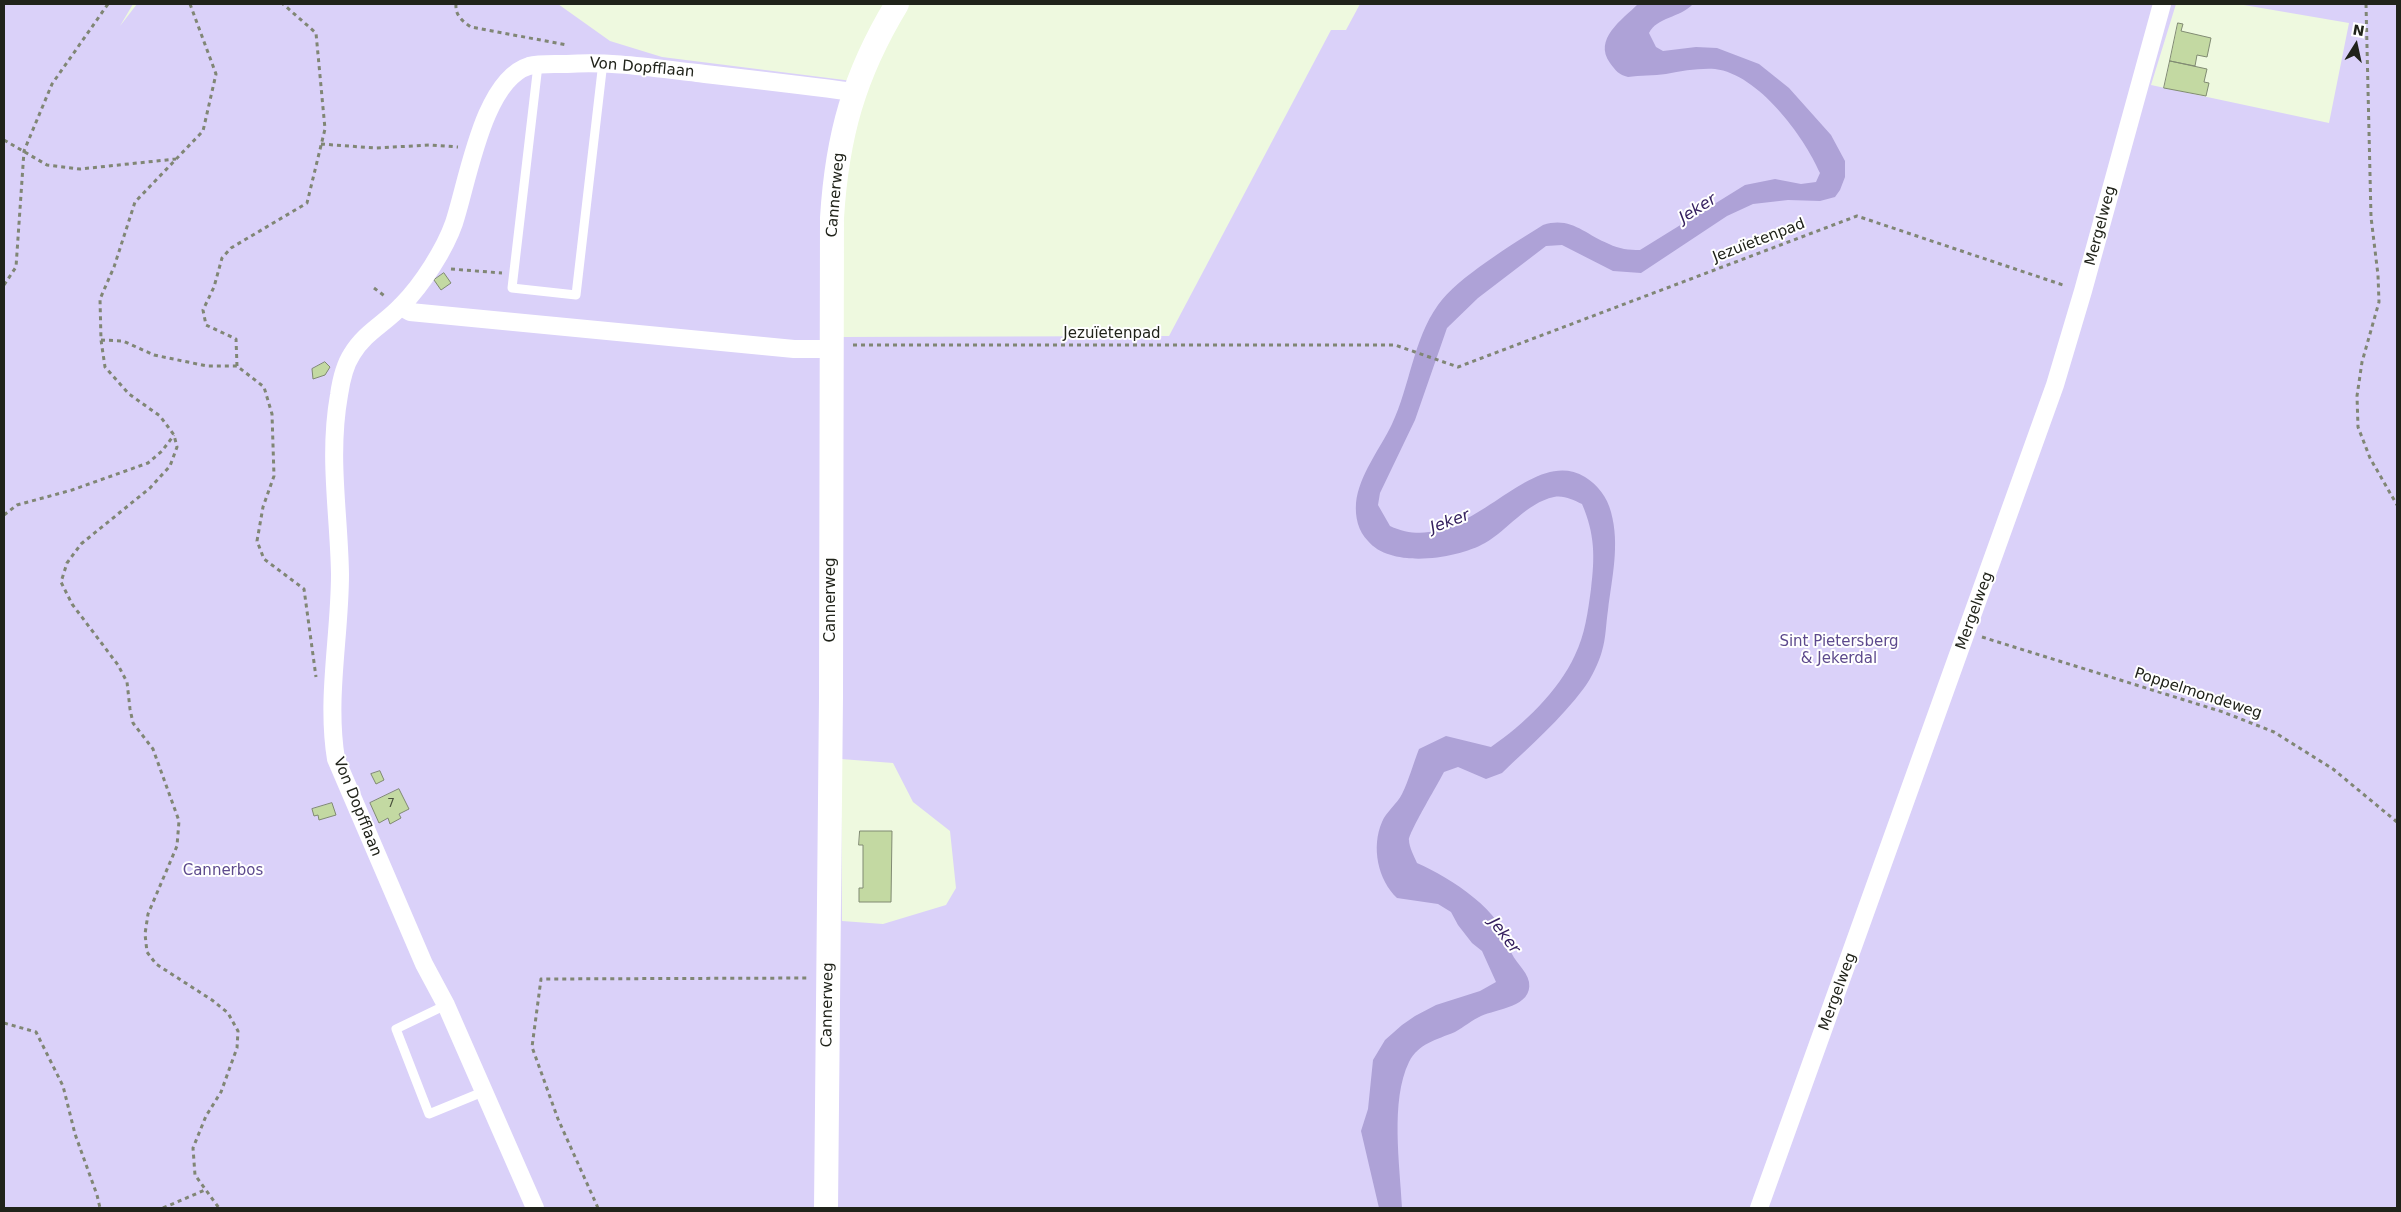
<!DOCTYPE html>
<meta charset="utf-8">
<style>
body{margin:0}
#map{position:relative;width:2401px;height:1212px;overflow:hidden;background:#eef9df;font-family:"DejaVu Sans",sans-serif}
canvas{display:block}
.frame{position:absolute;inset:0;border:5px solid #20231a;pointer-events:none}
.north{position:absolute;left:2331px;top:20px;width:50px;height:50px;-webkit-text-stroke:4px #fff;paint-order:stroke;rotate:10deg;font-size:14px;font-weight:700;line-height:20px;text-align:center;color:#20231a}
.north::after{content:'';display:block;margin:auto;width:18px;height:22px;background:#20231a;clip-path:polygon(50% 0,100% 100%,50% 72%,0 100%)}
</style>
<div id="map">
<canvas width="2401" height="1212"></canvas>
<div class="frame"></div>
<div class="north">N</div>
</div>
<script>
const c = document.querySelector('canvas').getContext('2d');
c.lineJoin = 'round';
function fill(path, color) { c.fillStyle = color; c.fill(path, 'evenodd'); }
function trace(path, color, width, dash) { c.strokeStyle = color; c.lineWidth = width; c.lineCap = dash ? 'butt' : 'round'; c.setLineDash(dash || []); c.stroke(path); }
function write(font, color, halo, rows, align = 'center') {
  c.font = font + ' "DejaVu Sans",sans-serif'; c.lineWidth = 4; c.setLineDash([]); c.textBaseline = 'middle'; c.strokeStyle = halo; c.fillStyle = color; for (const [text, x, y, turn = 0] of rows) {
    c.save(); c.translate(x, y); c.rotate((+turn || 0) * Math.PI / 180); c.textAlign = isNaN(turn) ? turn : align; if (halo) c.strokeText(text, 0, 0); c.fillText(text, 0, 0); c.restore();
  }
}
const green = new Path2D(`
 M4 4H133L120 26 137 4H558L610 41 662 57 868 83 862 96 844 185 842 337 1169 336 1331 30H1346L1360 4H2176L2151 85 2329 123 2349 23 2238 4H2397V1208H4ZM841 759 893 763 913 802 950 831 956 888 946 905 883 924 842 921Z`);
const water = new Path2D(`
 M1638 4H1693C1680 18 1657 17 1649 33L1656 47 1663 51 1696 47 1717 48 1759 64 1789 88 1831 135 1845 161V177L1840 190 1835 197 1820 201 1788 200 1753 204 1727 216 1641 273 1613 271 1562 245 1546 246 1478 298 1447 328 1415 420 1380 493 1378 505 1390 526C1466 562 1527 442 1585 477 1598 485 1607 497 1611 512 1620 545 1612 577 1608 610 1606 623 1606 638 1602 651 1599 662 1591 679 1584 688 1561 719 1530 746 1502 773L1486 779 1458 767 1444 772C1439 782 1408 834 1409 840 1409 847 1414 856 1417 863 1451 878 1503 911 1510 949 1513 961 1527 970 1529 982 1533 1007 1496 1009 1481 1016 1472 1020 1464 1027 1455 1032 1436 1040 1419 1043 1409 1062 1390 1101 1400 1165 1402 1208H1379L1361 1131 1368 1109 1373 1060 1385 1040 1402 1025 1415 1016 1436 1005 1480 991 1496 982 1482 951 1472 943 1458 925 1451 912 1438 904 1397 898C1378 880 1371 847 1382 822 1386 812 1397 804 1402 794 1409 780 1413 764 1419 749L1446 736 1491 747C1524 724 1558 692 1575 655 1585 635 1588 611 1591 589 1595 557 1595 534 1582 504 1573 500 1564 495 1554 497 1526 503 1508 530 1485 543 1457 559 1391 569 1368 541 1358 531 1355 517 1356 503 1359 475 1380 449 1392 424 1410 386 1413 340 1438 305 1458 277 1513 244 1543 225 1571 216 1584 234 1609 244 1619 249 1629 250 1640 250L1745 185 1775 179 1801 184 1816 182 1820 173C1804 136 1758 74 1715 69 1699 68 1682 71 1666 74 1654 76 1640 75 1628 77 1619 75 1615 70 1610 63 1593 39 1622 20 1638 4Z`);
const building = new Path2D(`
 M2178 23 2183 24 2181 31 2211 38 2207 57 2197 55 2195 66 2170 61Z
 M2170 61 2207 69 2204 82 2209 83 2206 96 2164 88Z
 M444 273 451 283 441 290 434 280Z
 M325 362 330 367 325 375 313 379 312 369Z
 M380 771 384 780 376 784 371 774Z
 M399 789 409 809 399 814 401 818 390 824 388 818 379 823 370 803Z
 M332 803 336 815 319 820 318 815 314 816 312 809Z
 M860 831H892L891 902H859V888H863V845H859Z`);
const path = new Path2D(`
 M190 4 216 74 203 131 135 202 114 267 100 299 101 340 105 367 129 394 160 416 174 435 177 447 170 466 150 488 81 544 67 563 61 582 72 604 118 665 127 682 130 709 133 723 153 749 179 821 177 846 148 914 145 934 147 952 156 964 212 1000 228 1013 238 1031 237 1048 221 1092 206 1116 193 1148 195 1175 219 1208
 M456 4C455 15 462 21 471 27L567 45
 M2366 4 2371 217 2378 275 2379 302 2362 362 2357 396 2358 427 2370 458 2397 505
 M4 140 47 165 80 169 176 159
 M321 144 375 148 431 145 458 147
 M451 269 502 273
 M4 285 16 267 24 151 52 84 108 4
 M374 288 386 297
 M101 340 123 341 154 355 207 366H237L264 387 272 414 274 476 263 507 257 541 264 559 304 589 316 677
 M853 345H1395L1458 367 1857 216 2066 286
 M237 366 236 339 206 325 203 310 214 287 222 258 231 248 307 203 325 129 316 33 283 4
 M4 515 17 505 72 490 148 463 162 451 174 435
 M1982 637 2223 712 2274 732 2333 769 2397 822
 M4 1023 36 1032 63 1086 75 1134 97 1195 100 1208
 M163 1208 205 1190
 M598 1208 558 1119 532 1047 541 979 808 978`);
const service = new Path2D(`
 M538 65 512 288 576 295 603 62
 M446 1005 396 1029 429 1114 485 1091`);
const minor = new Path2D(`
 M401 307 410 312 794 349H830
 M535 1208 446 1005 424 964 336 759C326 698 340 636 340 574 339 513 328 457 339 395 341 381 344 366 352 354 365 332 386 323 402 305 422 285 445 249 454 223 468 181 483 80 529 66 540 63 556 64 567 64 611 61 653 68 697 73 749 79 802 85 854 92
 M1759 1208 2055 385 2083 291 2162 4`);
const secondary = new Path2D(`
 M826 1208 831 697 832 218C837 136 854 75 897 4`);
const numberNames = [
 ["7",391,804]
];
const streetNames = [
 ["Von Dopfflaan",642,68,5],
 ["Cannerweg",836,195,-85],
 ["Mergelweg",2101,226,-75],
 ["Jezuïetenpad",1759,241,-21],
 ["Jezuïetenpad",1112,334],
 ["Cannerweg",831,600,-90],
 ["Mergelweg",1975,611,-70],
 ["Poppelmondeweg",2198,694,18],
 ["Von Dopfflaan",357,807,68],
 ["Mergelweg",1838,992,-70],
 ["Cannerweg",828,1005,-89]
];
const parkNames = [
 ["Sint Pietersberg",1839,642],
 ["& Jekerdal",1839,659],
 ["Cannerbos",223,871]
];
const waterNames = [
 ["Jeker",1698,209,-32],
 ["Jeker",1450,522,-20],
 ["Jeker",1504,936,53]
];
fill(green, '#dad1f9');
fill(water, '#aea2d7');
fill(building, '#c3d9a2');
trace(building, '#808a72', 1);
trace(path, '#808675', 3, [4, 4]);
trace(service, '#fff', 9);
trace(minor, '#fff', 18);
trace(secondary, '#fff', 24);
write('12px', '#49503c', null, numberNames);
write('15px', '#20231a', '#fff', streetNames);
write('15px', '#5d4a8d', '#fff', parkNames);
write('italic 16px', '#35205f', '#fff', waterNames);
</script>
